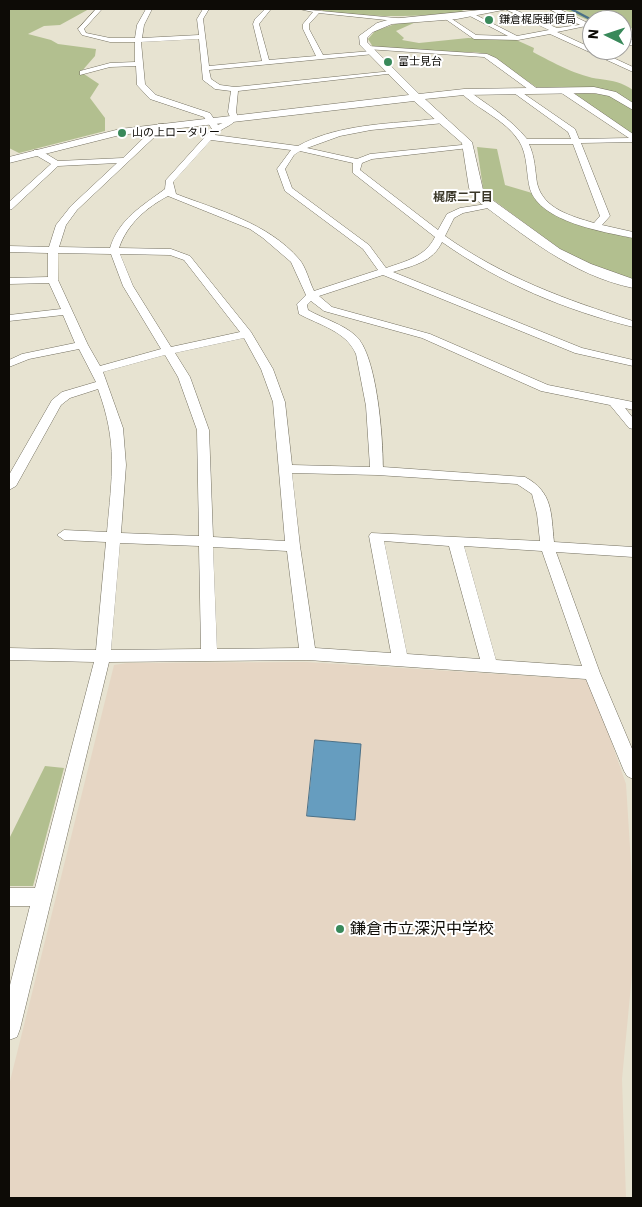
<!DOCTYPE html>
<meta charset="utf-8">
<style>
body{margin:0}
#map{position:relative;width:642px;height:1207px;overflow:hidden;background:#e7e3d1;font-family:"IBM Plex Sans",sans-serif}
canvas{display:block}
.frame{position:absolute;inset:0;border:10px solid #0d0b06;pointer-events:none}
.north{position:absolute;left:582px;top:10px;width:50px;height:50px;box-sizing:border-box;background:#fff;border:1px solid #9e9d9b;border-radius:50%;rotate:274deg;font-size:14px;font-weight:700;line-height:20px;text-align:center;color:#0d0b06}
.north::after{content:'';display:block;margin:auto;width:18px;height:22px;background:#39895a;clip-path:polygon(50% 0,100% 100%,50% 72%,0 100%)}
</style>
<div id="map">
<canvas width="642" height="1207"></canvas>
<div class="frame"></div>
<div class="north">N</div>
</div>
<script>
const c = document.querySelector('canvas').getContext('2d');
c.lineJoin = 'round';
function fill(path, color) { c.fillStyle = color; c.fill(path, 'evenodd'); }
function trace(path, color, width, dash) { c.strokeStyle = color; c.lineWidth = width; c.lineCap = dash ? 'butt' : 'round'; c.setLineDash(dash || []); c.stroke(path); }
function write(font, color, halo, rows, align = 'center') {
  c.font = font + ' "IBM Plex Sans","Noto Sans JP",sans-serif'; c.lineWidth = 4; c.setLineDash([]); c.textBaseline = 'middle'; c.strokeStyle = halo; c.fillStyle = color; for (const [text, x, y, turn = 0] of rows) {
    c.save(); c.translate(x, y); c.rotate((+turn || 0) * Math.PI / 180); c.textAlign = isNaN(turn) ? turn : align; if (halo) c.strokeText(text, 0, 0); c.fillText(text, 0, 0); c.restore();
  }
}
const education = new Path2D(`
 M306 662 578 679 586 680 592 686 626 784 633 895V964L622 1079 626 1198H9V1085L114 665 127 663Z`);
const green = new Path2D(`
 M9 9H89L60 25 44 26 28 34 51 40 58 44 96 49 95 56 81 72 99 84 90 98 105 118V131L19 153 9 148Z
 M324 9H459L466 12C414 17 374 18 322 11Z
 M563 9H633V28L622 30V20H592V22Z
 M401 22H416L396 31 404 38 402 40 419 43 468 38 514 39 534 48 533 52C552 62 579 77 600 79 614 81 621 82 633 90V103L618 94 536 87 488 54 474 52H434L373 47 368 39 375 31Z
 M572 92 609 95 633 109V135Z
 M477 147 497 149 505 185 532 193C547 220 604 231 633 237V279L587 263 564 252 492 199 483 188Z
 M45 766 64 768 33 886H9V839Z`);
const water = new Path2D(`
 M315 740 361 744 355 820 307 816Z`);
const stream = new Path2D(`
 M571 9 592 20
 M622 32 633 36`);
const minor = new Path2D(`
 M96 9H102L84 29 86 33 110 38H135L137 25 146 9H152L144 25 142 38 199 35 197 19 203 9H209L203 19 209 66 262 61 253 24 255 19 265 9H271L259 24 269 60 316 56 303 29V24L313 12 299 9 407 19 405 22 319 13 309 24V29L323 55 372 51 374 54 209 70 211 79 220 85 235 87 392 71 396 73 238 91 236 112 238 117C232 127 222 127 215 135L298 146C332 127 377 124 416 121 426 120 437 118 447 119L448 121 444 123 371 130 340 136 307 148 357 159 370 154 472 144V148H469L372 159 362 163 360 170 438 230 447 214 460 208 493 203V207L463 213 454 218 445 236C503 277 566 300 633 321V327C565 310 500 283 442 242 433 262 412 266 393 272L582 348 633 360V366L575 353 383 275 319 296 332 307 430 334 548 385 633 402V410L625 408 633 418V429L629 428 610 405 541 391 422 338 324 311 311 301 307 305 308 310C324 319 343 324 356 336 377 355 383 438 383 467L525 477C553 492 551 513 554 542L633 547V557L556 552 600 673 633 751V779L627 776 624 771 586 679 308 660 109 662 20 1029 17 1037 9 1040V989L30 906H9V888H35L94 662 9 660V648L96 650 106 542 64 540 57 535 64 530 107 532C112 476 118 443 98 389L70 398 61 405 16 486 9 490V475L52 400 62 392 96 382 79 349 29 359 9 367V360L22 354 75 343 63 315 9 321V315L61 309 49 283 9 284V278L48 277V253L9 252V246L49 247 56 225 71 206 117 163 58 166 12 209 9 210V202L51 164 34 154V150H40L58 161 123 158 158 124H164V128L77 210 66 225 59 247 110 248C119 219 142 206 165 189L166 180 212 129 204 117 150 99 137 85 136 66 110 67 80 75V71L110 63 135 62V42H110L82 35 78 29ZM199 39 203 80 215 89 231 91 228 112 230 117 227 121 218 125 210 113 156 95 145 84 141 42ZM211 140 291 150 277 169 285 191 363 249 378 270 314 291C309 281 306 267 299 259 268 223 218 210 176 194L173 182ZM300 151 353 163V173L435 237C425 257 406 261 386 268L369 245 292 188 285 169 294 155ZM168 196 250 229 263 238 291 262 306 295 297 304 299 314C319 325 346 331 356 354L366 406 370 467 292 465 285 402 273 369 251 332 190 256 171 249 119 248C127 224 147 207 168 196ZM58 253 111 254 123 286 161 349 100 366 88 345 58 280ZM120 254 170 255 184 260 240 332 171 347 133 286ZM244 338 261 369 273 402 285 541 213 537 209 430 190 377 175 353ZM165 355 178 377 197 430 199 536 121 533 126 465 123 428 103 372ZM292 473 377 475 517 484 532 494 537 514 540 541 371 533 369 536 391 653 315 648 300 546ZM384 541 449 546 480 659 407 654ZM120 543 199 546 201 649 111 650ZM464 546 542 551 582 666 496 660ZM213 547 287 551 299 648 217 649Z
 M505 9H513L557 28 586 24V26L557 32 633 67V72L550 34 518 40 474 39 444 18 449 17 476 35 508 36 468 15V13H472L517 36 549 30Z
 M368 46 487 54 496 58 539 90 532 92 484 57 366 49Z
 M560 88H566L633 134V142L581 143 610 216 602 225 633 232V238C604 232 540 222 530 189 526 174 528 155 519 141 505 119 478 110 460 92L467 90C488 105 511 119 527 139H571L568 132 514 93V89H517L575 129 579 139 629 138 560 92ZM529 144H573L600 216 594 223C571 216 543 209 537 183 535 170 535 157 529 144Z`);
const tertiary = new Path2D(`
 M490 9H508L457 19 392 24 373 32 367 38V42L419 94 464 89 594 87 616 92 633 103V110L609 96 594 93 464 95 425 99 472 142 484 194 560 249 591 264 633 279V288C571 275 524 235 475 199L469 188 462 143 414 101 120 135 9 163V157L120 129 409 95 360 45 359 36 377 23 391 19Z
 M549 9H559L592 25V31Z
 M622 36 633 40V46L622 42Z`);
const markers = [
 [489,20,5,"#39895a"],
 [388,62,5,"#39895a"],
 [122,133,5,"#39895a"],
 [340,929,5,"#39895a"]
];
const farPoinames = [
 ["鎌倉梶原郵便局",499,20],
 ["富士見台",398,62],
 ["山の上ロータリー",132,133]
];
const farNeighbourhoodnames = [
 ["梶原二丁目",463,198]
];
const nearPoinames = [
 ["鎌倉市立深沢中学校",350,929]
];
fill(education, '#e6d6c4');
fill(green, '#b2bf8f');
fill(water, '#669dbf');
trace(water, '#4b7188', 1);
trace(stream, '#4b7188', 2.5);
trace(minor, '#747060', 1);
trace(tertiary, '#747060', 1);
fill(minor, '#fff');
fill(tertiary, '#fff');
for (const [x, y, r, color] of markers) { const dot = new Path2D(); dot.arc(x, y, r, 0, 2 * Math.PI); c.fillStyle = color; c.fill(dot); trace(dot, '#fff', 2); }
write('11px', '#0d0b06', '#fff', farPoinames, 'left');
write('bold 12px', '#3a3728', '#fff', farNeighbourhoodnames);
write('16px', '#0d0b06', '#fff', nearPoinames, 'left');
</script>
